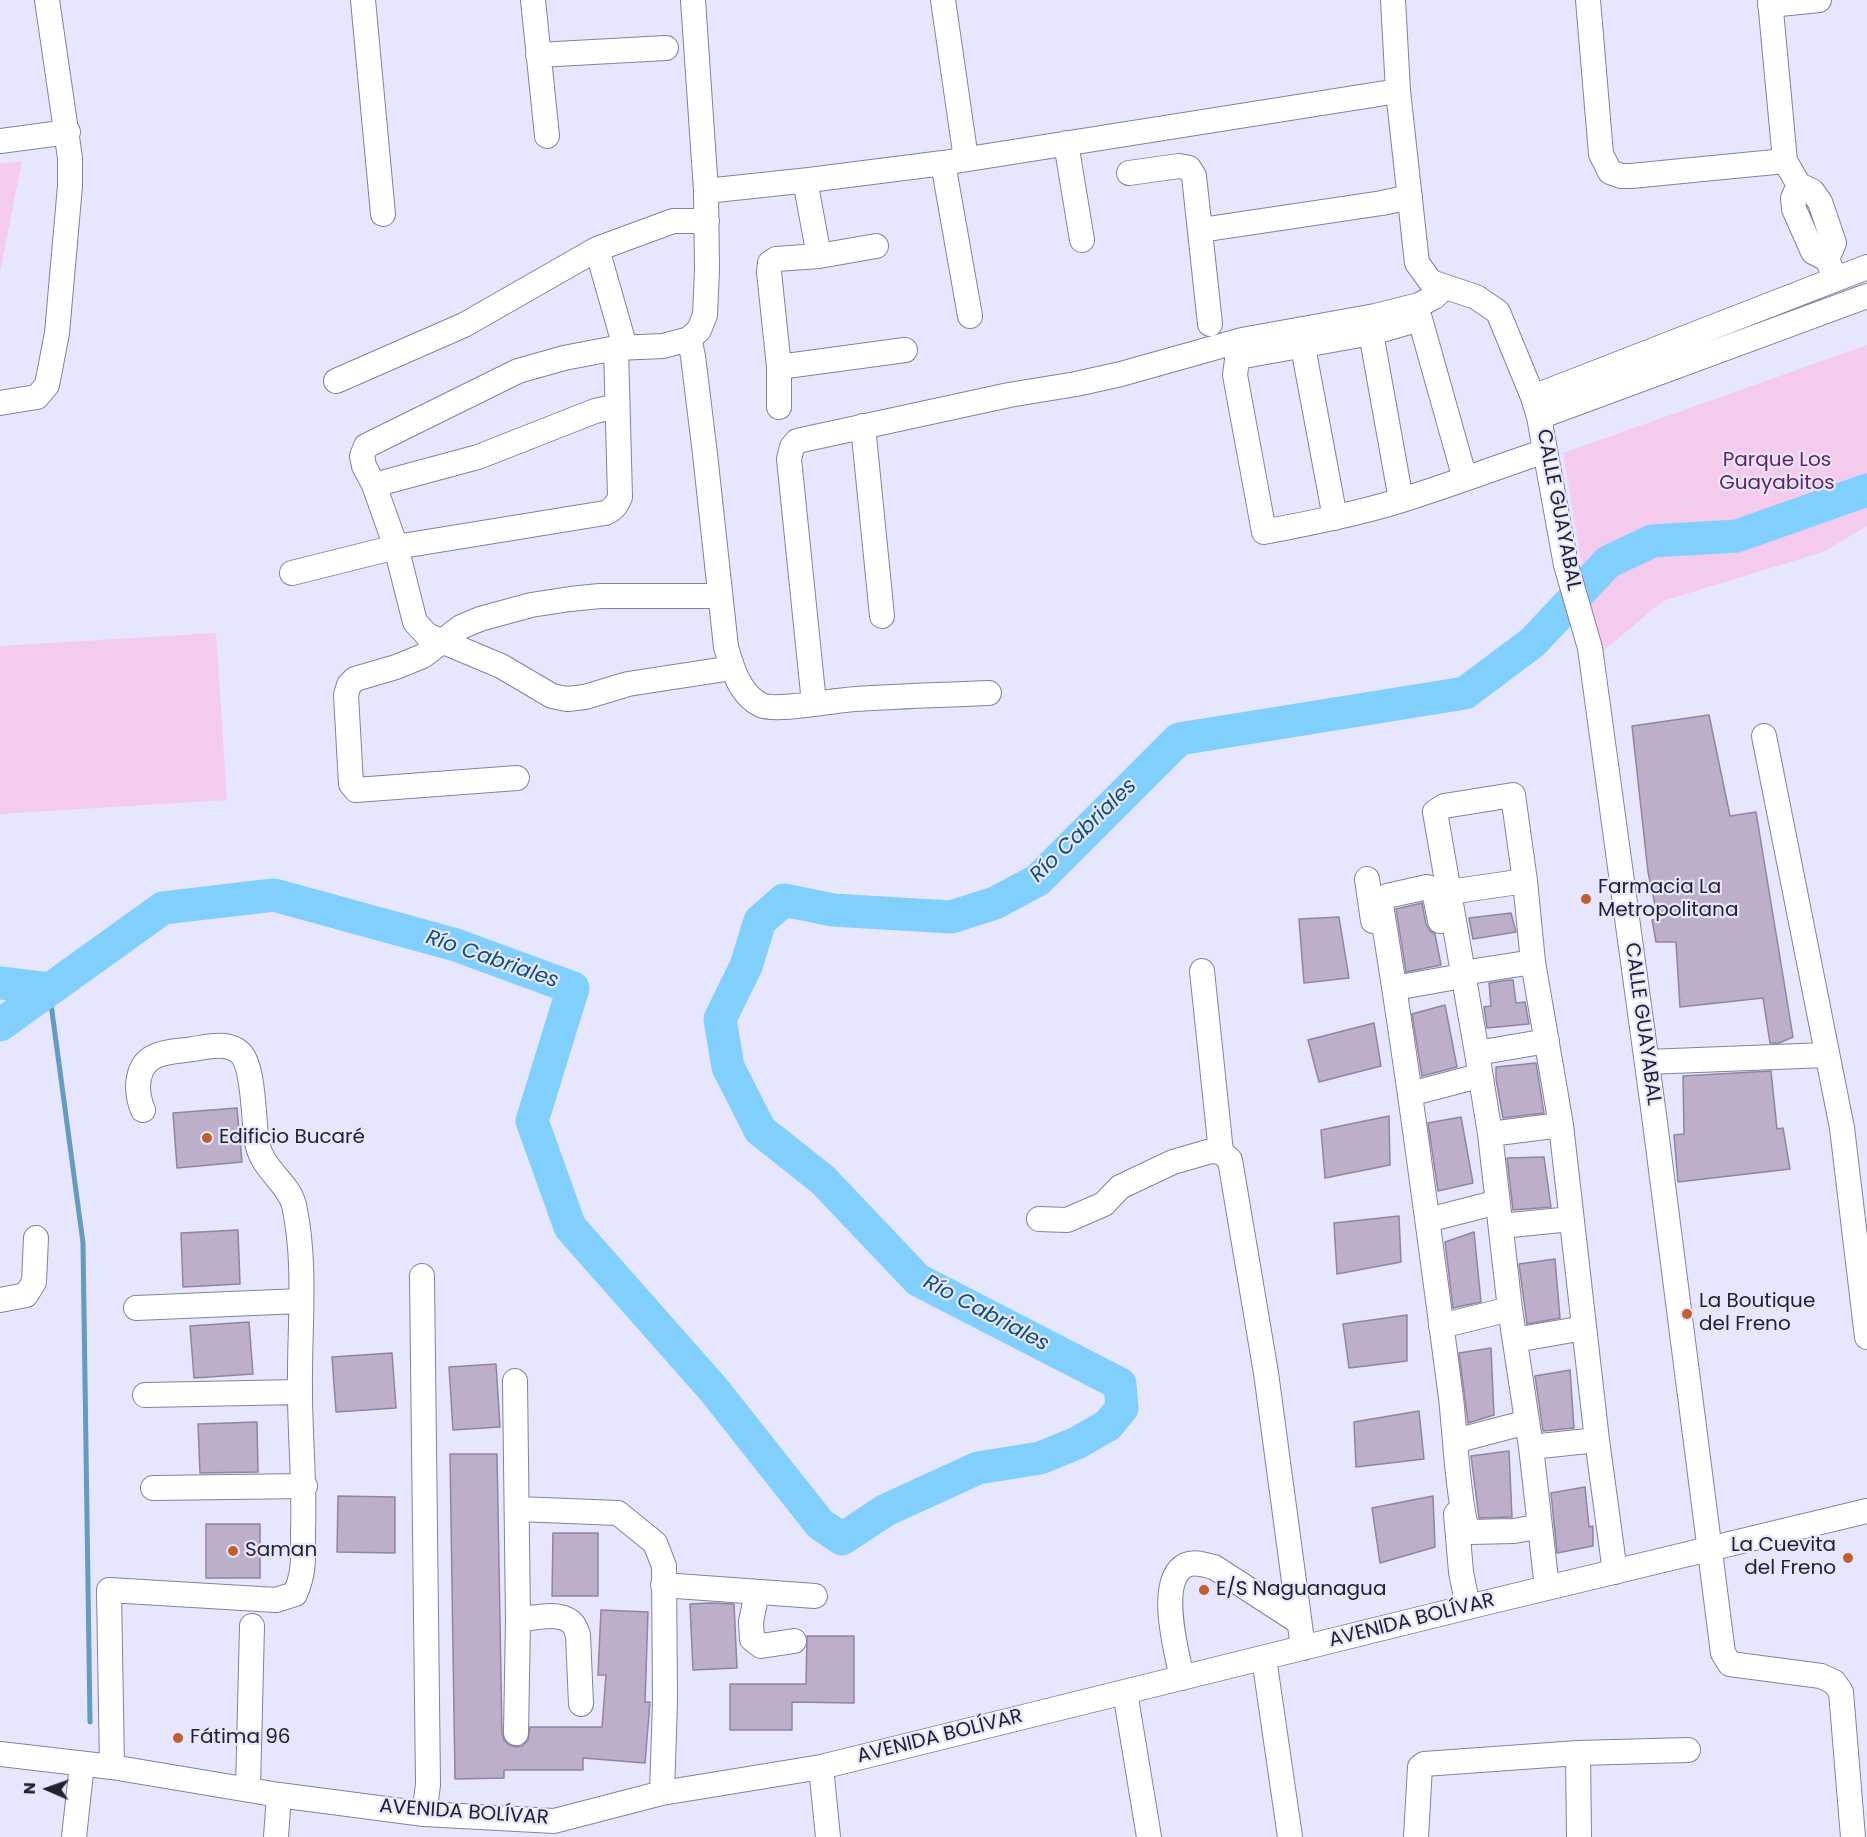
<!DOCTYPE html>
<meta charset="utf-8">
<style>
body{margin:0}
#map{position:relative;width:1867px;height:1837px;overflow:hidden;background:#e6e7ff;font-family:Poppins,sans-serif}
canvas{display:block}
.north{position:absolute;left:18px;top:1759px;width:60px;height:60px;-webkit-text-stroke:4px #e6e7ff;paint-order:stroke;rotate:272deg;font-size:16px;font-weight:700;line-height:24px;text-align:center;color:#22222d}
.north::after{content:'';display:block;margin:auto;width:21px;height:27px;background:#22222d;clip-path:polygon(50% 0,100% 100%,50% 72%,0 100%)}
</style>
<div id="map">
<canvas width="1867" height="1837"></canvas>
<div class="north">N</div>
</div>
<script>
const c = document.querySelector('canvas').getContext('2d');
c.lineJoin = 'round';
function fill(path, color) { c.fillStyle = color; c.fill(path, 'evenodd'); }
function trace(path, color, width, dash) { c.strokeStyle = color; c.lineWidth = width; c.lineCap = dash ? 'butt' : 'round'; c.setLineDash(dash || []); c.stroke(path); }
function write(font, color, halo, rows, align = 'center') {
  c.font = font + ' Poppins,sans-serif'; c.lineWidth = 4.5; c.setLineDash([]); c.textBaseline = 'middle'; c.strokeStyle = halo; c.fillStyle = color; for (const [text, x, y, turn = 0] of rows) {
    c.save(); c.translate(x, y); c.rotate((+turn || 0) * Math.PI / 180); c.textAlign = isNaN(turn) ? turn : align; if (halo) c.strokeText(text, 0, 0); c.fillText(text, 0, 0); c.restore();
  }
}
const green = new Path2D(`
 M22 161 0 272V164Z
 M1867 345V526L1823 552 1663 601 1597 656 1563 453Z
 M216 633 227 800 0 814V646Z`);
const stream = new Path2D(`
 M49 989 83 1243 90 1722`);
const river = new Path2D(`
 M0 983 49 989
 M0 1025 163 908 274 895 456 945 573 988 532 1121 570 1227 714 1390 820 1524 842 1539 886 1510 978 1468 1040 1458 1077 1443 1108 1425 1122 1408 1120 1384 918 1280 823 1180 760 1130 728 1067 720 1019 746 966 760 921 784 900 833 910 951 917 995 903 1038 880 1179 739 1465 693 1533 642 1608 562 1652 541 1737 536 1867 490`);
const building = new Path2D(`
 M1709 715 1730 816 1756 812 1793 1037 1779 1043H1770L1763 998 1680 1007 1676 942H1656L1652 920 1658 919 1648 872 1632 726Z
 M1422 903 1426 924 1430 931 1435 934 1441 965 1406 972 1396 909Z
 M1511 913 1516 932 1473 939 1469 918Z
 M1339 917 1349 978 1304 983 1299 919Z
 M1509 980H1513L1516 1003 1525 1002 1529 1024 1487 1028 1484 1007 1491 1006 1489 983Z
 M1445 1005 1457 1067 1422 1076 1412 1014Z
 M1374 1023 1381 1066 1319 1082 1308 1040Z
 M1536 1063 1544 1113 1503 1118 1496 1079V1067Z
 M1771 1071 1777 1129 1783 1128 1790 1169 1678 1182 1674 1135 1684 1134 1683 1076Z
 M237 1108 242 1162 177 1168 173 1113Z
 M1389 1116 1390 1165 1325 1178 1321 1130Z
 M1461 1117 1473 1183 1438 1191 1428 1123Z
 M1544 1157 1551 1207 1513 1210 1507 1158Z
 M1399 1216 1401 1262 1337 1274 1334 1223Z
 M238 1230 240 1284 183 1287 181 1233Z
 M1474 1232 1481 1302 1453 1308 1445 1242Z
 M1555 1259 1560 1318 1527 1324 1519 1264Z
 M1407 1315V1361L1349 1368 1343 1324Z
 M249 1322 253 1374 194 1378 190 1326Z
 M1491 1348 1494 1415 1468 1423 1459 1353Z
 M392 1353 396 1408 336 1412 332 1357Z
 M496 1364 500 1427 453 1430 449 1367Z
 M1570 1370 1574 1428 1543 1431 1535 1376Z
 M1419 1411 1424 1459 1356 1467 1354 1422Z
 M257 1422 258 1472 200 1473 198 1424Z
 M1509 1451 1512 1517 1479 1518 1471 1456Z
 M450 1454H497L502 1733 504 1740 509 1745 516 1747 522 1746 528 1740 530 1727H602L606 1675H598L601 1610 648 1612 645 1702H650L645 1763 583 1758V1770H504V1778L455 1779Z
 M1585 1487 1589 1527 1593 1526V1546L1557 1553 1551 1493Z
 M338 1496 395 1497V1553L337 1552Z
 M1433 1496 1435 1547 1380 1563 1372 1508Z
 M206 1524H260V1578H206Z
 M553 1533H598V1596H552Z
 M711 1603 734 1604 737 1668 693 1670 690 1604Z
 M807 1636H854V1703L792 1702V1730H730V1684H806Z`);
const minor = new Path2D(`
 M363 0 383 214
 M533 0 547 136
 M693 0 706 191 809 180 943 163 1398 91
 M943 0 966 159
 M1393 0 1398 91 1417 263 1431 282 1476 297 1498 312 1533 397 1539 417 1566 565 1590 648 1654 1115 1723 1653 1730 1664 1821 1676 1834 1682 1841 1692 1853 1837
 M1588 0 1601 154 1610 172 1621 176H1631L1785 161
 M1770 0 1785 161 1799 185 1812 191 1820 202 1834 243 1827 259
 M1770 5 1819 0
 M538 55 666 48
 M0 141 68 132
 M1066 143 1082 240
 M943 163 970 316
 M1129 173 1179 166 1189 168 1194 176 1210 324
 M809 180 807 191 819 256
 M1799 185 1793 198 1794 209 1813 252 1827 259 1833 273
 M706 191 707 270 705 315 699 330 689 339 663 346 616 348 564 358 518 371 366 446 362 456 364 466 374 485 396 547 415 622 427 635 501 666 552 696 567 699 585 697 628 684 732 668
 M1201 230 1382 203 1410 197
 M597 249 625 347
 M1371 333 1401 500
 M689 339 693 356 705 454 726 647C732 668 740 695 761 705 777 712 835 700 856 699 900 696 945 695 989 693
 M1303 347 1335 518
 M779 367 905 350
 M336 381 464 325 597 249 673 221H707
 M1533 397 1867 267
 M0 403 37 397 47 385 57 333 70 186V158L47 0
 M779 407V367L769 272 770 263 776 259 819 256 876 246
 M1539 417 1867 296
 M863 426 882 616
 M1465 479 1420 319 1371 333 1244 356 1237 360 1235 375 1264 532C1310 523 1357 514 1402 500 1450 485 1498 467 1545 451
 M374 485 478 457 595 411 617 406
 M292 573 396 547 605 513C613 510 617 505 620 497L616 348
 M814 703 789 459 792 447 797 441 1009 395 1076 384 1121 374 1242 340 1375 316 1419 305 1434 297 1445 287
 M1764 736 1842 1128 1867 1337
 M517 778 356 790 351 784 346 695 349 685 355 679 396 667 423 656 461 627 480 619 531 605 570 599 600 596H720
 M1367 879 1373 921
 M1449 892 1525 881
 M1440 921 1434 891 1427 887 1387 896 1383 899 1381 905C1408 1069 1429 1233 1451 1398 1454 1421 1459 1520 1470 1532L1514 1531 1530 1528
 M1202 971 1221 1152
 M1462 973 1533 962
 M1395 988 1451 978
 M1477 1053 1547 1041
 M1647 1062 1826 1055
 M1410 1094 1471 1078
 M1490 1134 1561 1125
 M1039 1219 1067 1220 1104 1204 1120 1187 1173 1162 1211 1151 1221 1152 1230 1160 1266 1373 1303 1648
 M1428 1220 1490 1204
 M1501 1226 1571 1219
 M422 1276 428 1785 424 1814
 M0 1300 26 1295 34 1282 36 1238
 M136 1308 300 1301
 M1441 1326 1502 1311
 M1515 1340 1584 1328
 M515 1381 518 1620 516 1733
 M145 1395 300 1392
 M1455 1441 1516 1425
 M1531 1447 1597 1440
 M153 1488 305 1486
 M518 1509 618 1513 655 1543 664 1566 665 1701 662 1793
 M1456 1514 1461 1572 1468 1607
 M663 1585 815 1596
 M1547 1588 1531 1447 1510 1309 1490 1134 1477 1053 1435 812 1444 806 1513 795 1525 881 1533 962 1561 1125 1597 1440 1615 1572
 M757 1592 751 1622 752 1639 761 1646 794 1641
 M518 1620C533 1618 558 1611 571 1622 575 1625 576 1630 578 1635L581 1704
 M1264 1658 1290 1837
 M1182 1678C1177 1653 1156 1580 1186 1565 1195 1561 1205 1565 1214 1567L1299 1622
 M1125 1692 1149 1837
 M1578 1753 1579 1837
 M0 1754 112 1767 279 1795 424 1814 554 1821 662 1793 821 1767 1468 1607 1867 1511
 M112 1767 109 1590 276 1600 295 1594C305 1572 303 1555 303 1532 305 1485 300 1438 300 1391 299 1329 307 1265 294 1205 288 1182 263 1171 257 1143 253 1122 255 1062 238 1051 225 1042 207 1047 193 1049 181 1051 169 1051 158 1055 135 1063 135 1091 143 1110
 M821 1767 828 1837
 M248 1789 252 1626
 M74 1837 82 1764
 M276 1837 279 1795
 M1416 1837 1420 1767 1424 1764 1578 1753 1688 1750`);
const markers = [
 [1586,899,6,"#c35e2b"],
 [207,1138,6,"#c35e2b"],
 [1687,1314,6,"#c35e2b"],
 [233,1551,6,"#c35e2b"],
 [1848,1558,6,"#c35e2b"],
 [1204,1590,6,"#c35e2b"],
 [178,1738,6,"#c35e2b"]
];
const parkNames = [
 ["Parque Los",1777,461],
 ["Guayabitos",1777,484]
];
const streetNames = [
 ["CALLE GUAYABAL",1558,510,79],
 ["CALLE GUAYABAL",1642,1024,82],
 ["AVENIDA BOLÍVAR",1412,1621,-14],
 ["AVENIDA BOLÍVAR",940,1737,-14],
 ["AVENIDA BOLÍVAR",464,1813,4]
];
const poiNames = [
 ["Farmacia La",1598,888],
 ["Metropolitana",1598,911],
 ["Edificio Bucaré",219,1138],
 ["La Boutique",1699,1302],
 ["del Freno",1699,1325],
 ["La Cuevita",1836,1546,"right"],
 ["del Freno",1836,1569,"right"],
 ["Saman",245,1551],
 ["E/S Naguanagua",1216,1590],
 ["Fátima 96",190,1738]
];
const waterNames = [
 ["Río Cabriales",1084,831,-44],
 ["Río Cabriales",492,960,19],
 ["Río Cabriales",986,1314,28]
];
fill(green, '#f4cbed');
trace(stream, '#649bbf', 5);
trace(river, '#80cffd', 33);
fill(building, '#bdafca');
trace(building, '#91849d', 1.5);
trace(minor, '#81829c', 26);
trace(minor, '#fff', 24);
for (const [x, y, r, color] of markers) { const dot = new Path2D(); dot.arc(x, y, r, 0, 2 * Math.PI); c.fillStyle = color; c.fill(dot); trace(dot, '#e6e7ff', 2); }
write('20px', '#671e5f', '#e6e7ff', parkNames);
write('20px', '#22222d', '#e6e7ff', streetNames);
write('20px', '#22222d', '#e6e7ff', poiNames, 'left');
write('italic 21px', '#104f6e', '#e6e7ff', waterNames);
</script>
